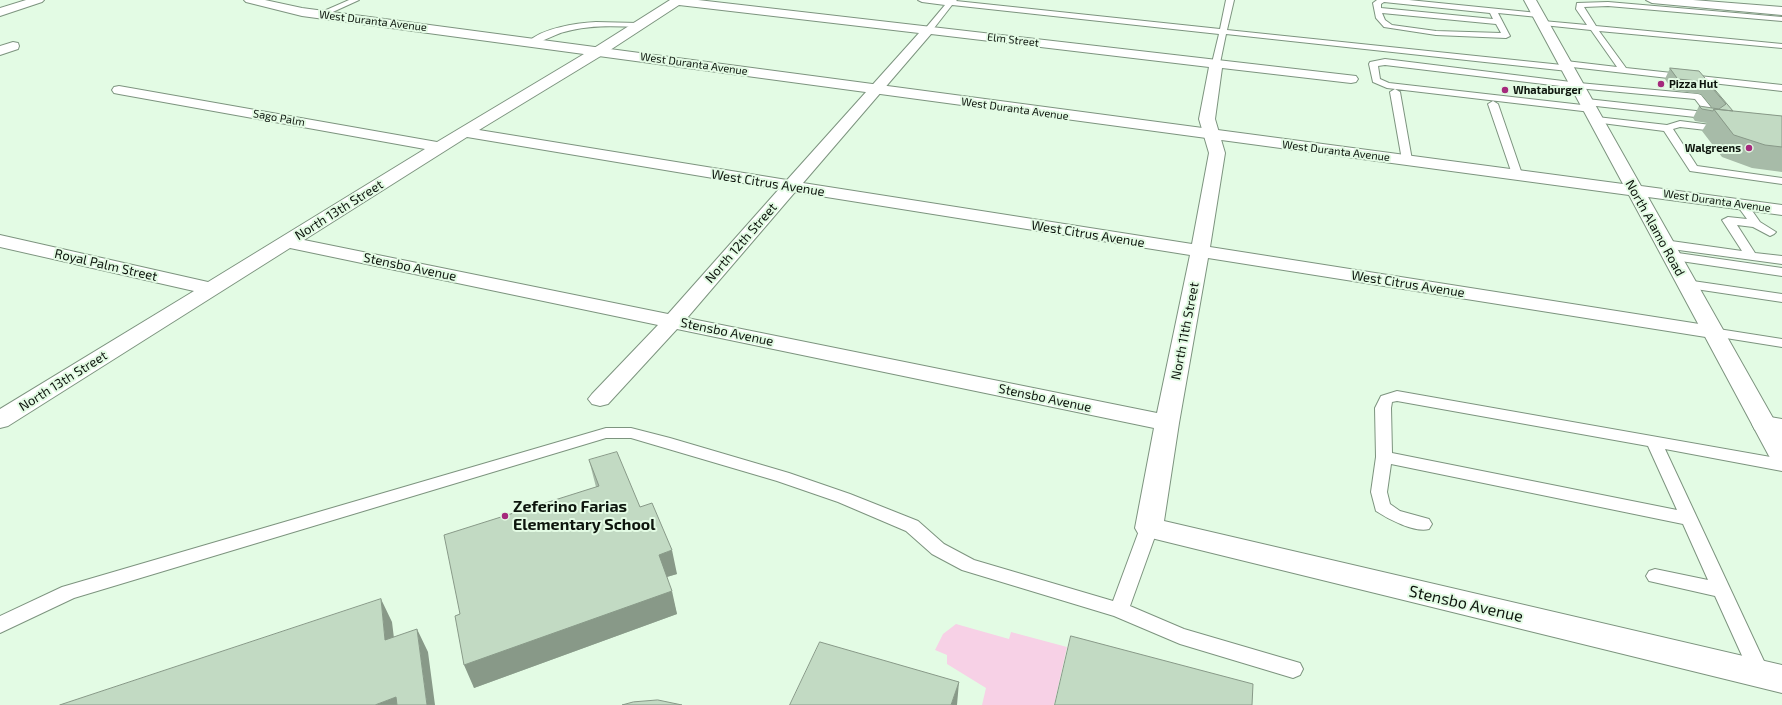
<!DOCTYPE html>
<style>
body{margin:0}
canvas{display:block;background:#e3fbe4}
</style>
<canvas width="1782" height="705"></canvas>
<script>
const c = document.querySelector('canvas').getContext('2d');
c.lineJoin = 'round';
function fill(path, color) { c.fillStyle = color; c.fill(path, 'evenodd'); }
function trace(path, color, width, dash) { c.strokeStyle = color; c.lineWidth = width; c.lineCap = dash ? 'butt' : 'round'; c.setLineDash(dash || []); c.stroke(path); }
function write(font, color, halo, rows, align = 'center') {
  c.font = font + ' "Exo 2",sans-serif'; c.lineWidth = 4; c.setLineDash([]); c.textBaseline = 'middle'; c.strokeStyle = halo; c.fillStyle = color; for (const [text, x, y, turn = 0] of rows) {
    c.save(); c.translate(x, y); c.rotate((+turn || 0) * Math.PI / 180); c.textAlign = isNaN(turn) ? turn : align; if (halo) c.strokeText(text, 0, 0); c.fillText(text, 0, 0); c.restore();
  }
}
const green = new Path2D(`
 M956 624 1009 639 1011 632 1067 647 1054 705H982L986 688 947 664V655L935 650 943 634Z`);
const lane = new Path2D(`
 M349 0H359L324 16H321L317 14Z
 M918 0H957L956 1 1220 29 1226 0H1234L1227 30 1562 65 1563 62 1566 61 1617 67 1591 30 1543 25 1539 23 1543 21 1587 25 1576 9 1577 3 1608 2 1782 17V21L1608 6 1584 7 1596 26 1782 44V48L1599 31 1626 68 1782 85V91L1572 67 1571 70 1568 71 1226 34 1220 63 1216 66 1212 63 1219 34 952 5 931 32H928L924 30 945 5 922 2Z
 M1377 0H1409L1538 13 1542 15 1538 17 1498 13 1510 36 1506 38 1436 35 1384 27 1376 18 1373 3ZM1384 2 1490 13 1493 19 1381 8V4ZM1382 13 1496 24 1501 33 1436 31 1392 25 1385 20Z
 M596 22 638 23 642 25 638 27C613 26 588 25 564 32 555 34 537 45 529 44L528 42C542 28 577 23 596 22Z
 M1385 59 1579 83 1698 94 1701 95 1718 116 1713 119 1587 105 1582 102 1587 99 1705 112 1695 99 1577 88 1385 65 1378 66 1380 79 1389 83 1591 106 1596 109 1591 112 1387 88 1373 82 1369 64 1370 62Z
 M1395 89 1400 92 1412 160 1407 163 1402 160 1390 92Z
 M1493 101 1498 104 1522 174 1521 176 1517 177 1512 174 1488 104Z
 M1597 117 1667 125 1680 121 1726 127 1728 129 1726 131 1723 132 1680 127 1673 129 1697 166 1782 178V184L1690 171 1664 131 1594 122 1592 120 1594 118Z
 M1742 201 1746 202 1760 222 1776 232 1774 234 1770 236 1753 227 1737 225 1755 253 1782 256V264L1664 248 1660 247 1658 244 1660 241 1664 240 1742 251 1722 220 1728 217 1747 219 1736 204Z
 M1671 252 1782 268V276L1667 259 1665 256 1667 253Z
 M1686 280 1782 294V302L1682 287 1680 284 1682 281Z
 M1712 328 1782 339V347L1707 335 1705 332 1707 329Z
 M1397 391 1782 459V471L1665 449 1770 674 1767 680 1760 683 1753 680 1715 596 1649 581 1646 576 1649 571 1655 569 1708 580 1683 524 1391 464 1387 492 1390 504 1400 511 1429 519 1432 524 1429 529C1415 533 1388 519 1376 511L1371 492 1376 457 1375 408 1381 396ZM1397 401 1648 446 1677 510 1392 453 1391 408 1392 402Z
 M606 428H631L670 438 789 473 850 494 918 521 944 544 974 560 1113 601 1140 528 1143 523 1149 522 1155 523 1158 528 1130 606 1184 629 1300 663 1303 669 1300 675 1293 678 1180 644 1114 616 962 570 932 554 906 531 838 502 777 481 631 438H606L74 598 0 633V616L62 587Z`);
const street = new Path2D(`
 M26 0H44L42 2 0 16V8Z
 M670 0H698L1356 76 1358 79 1356 82 1351 83 1222 68 1215 119 1225 153 1210 247 1712 326 1720 327 1723 332 1720 337 1712 338 1208 258 1179 423 1164 521 1782 665V693L1139 535 1135 528 1154 428 677 329 608 404 600 406 592 404 588 399 592 394 658 325 290 248 8 426 0 428V409L194 291 0 247V235L208 282 425 149 119 94 114 93 112 90 114 87 119 86 437 142 594 48ZM679 5 919 33 787 180 479 130 604 54ZM931 34 1209 67 1199 119 1209 153 1192 244 803 183ZM467 137 779 189 668 314 304 240ZM795 192 1190 255 1157 413 687 318Z
 M13 42 18 43 19 46 18 49 0 55V46Z
 M1764 416 1782 419V435L1755 430 1752 424 1755 418Z`);
const secondary = new Path2D(`
 M244 0H265L302 8 1623 184 1524 0H1536L1641 186 1782 205V215L1648 197 1782 434V465L1773 462 1769 456 1629 195 302 16 246 2Z
 M1646 0H1693L1782 7V15L1652 3Z`);
const wall = new Path2D(`
 M1670 68 1699 71 1733 111 1782 116V172L1752 168 1722 157 1702 131 1707 123 1695 121 1693 118 1699 106 1713 108 1701 94 1672 90 1665 79Z
 M589 460 640 507 677 574 667 577 677 614 474 688 460 614 596 487Z`);
const shadedWall = new Path2D(`
 M672 550 677 574 663 578 659 555Z
 M672 591 677 614 474 688 464 665Z
 M381 599 392 622 397 663 385 640Z
 M417 629 428 652 435 705H427Z
 M959 682 957 705H951Z
 M396 697 400 705H375Z`);
const building = new Path2D(`
 M1670 68 1699 71 1733 111 1714 109 1713 111 1702 109 1699 106 1719 109 1726 104 1707 82 1678 79Z
 M1714 109 1782 116V147L1765 145 1734 135Z
 M617 452 640 507 652 503 672 550 659 555 672 591 464 665 455 616 460 614 444 535 599 486 589 460Z
 M381 599 385 640 417 629 427 705H397L396 697 375 705H60Z
 M1071 636 1253 684 1252 705H1055Z
 M820 642 959 682 951 705H790Z
 M658 700 682 705H622L633 702Z`);
const markers = [
 [1661,84,4,"#a5297c"],
 [1505,90,4,"#a5297c"],
 [1749,148,4,"#a5297c"],
 [505,516,4,"#a5297c"]
];
const farStreetnames = [
 ["West Duranta Avenue",373,21,7],
 ["Elm Street",1013,40,7],
 ["West Duranta Avenue",694,64,8],
 ["West Duranta Avenue",1015,109,8],
 ["Sago Palm",279,118,10],
 ["West Duranta Avenue",1336,151,7],
 ["West Duranta Avenue",1717,201,8]
];
const farPoinames = [
 ["Pizza Hut",1669,84],
 ["Whataburger",1513,90],
 ["Walgreens",1741,148,"right"]
];
const streetNames = [
 ["West Citrus Avenue",768,183,9],
 ["North 13th Street",339,210,-32],
 ["North Alamo Road",1655,228,61],
 ["West Citrus Avenue",1088,234,9],
 ["North 12th Street",741,243,-49],
 ["Royal Palm Street",106,265,13],
 ["Stensbo Avenue",410,267,12],
 ["West Citrus Avenue",1408,284,9],
 ["North 11th Street",1185,331,-79],
 ["Stensbo Avenue",727,332,12],
 ["North 13th Street",63,381,-32],
 ["Stensbo Avenue",1045,398,12]
];
const nearPoinames = [
 ["Zeferino Farias",513,507],
 ["Elementary School",513,525]
];
const nearStreetnames = [
 ["Stensbo Avenue",1466,604,13]
];
fill(green, '#f7d1e6');
trace(lane, '#7d947f', 2);
trace(street, '#7d947f', 2);
trace(secondary, '#7d947f', 2);
fill(lane, '#fff');
fill(street, '#fff');
fill(secondary, '#fff');
fill(wall, '#a7bba8');
fill(shadedWall, '#898');
fill(building, '#c2dac3');
trace(building, '#898', 1);
for (const [x, y, r, color] of markers) { const dot = new Path2D(); dot.arc(x, y, r, 0, 2 * Math.PI); c.fillStyle = color; c.fill(dot); trace(dot, '#e3fbe4', 1.5); }
write('11px', '#0d150d', '#e3fbe4', farStreetnames);
write('bold 11px', '#0d150d', '#e3fbe4', farPoinames, 'left');
write('13px', '#0d150d', '#e3fbe4', streetNames);
write('bold 16px', '#0d150d', '#e3fbe4', nearPoinames, 'left');
write('16px', '#0d150d', '#e3fbe4', nearStreetnames);
</script>
